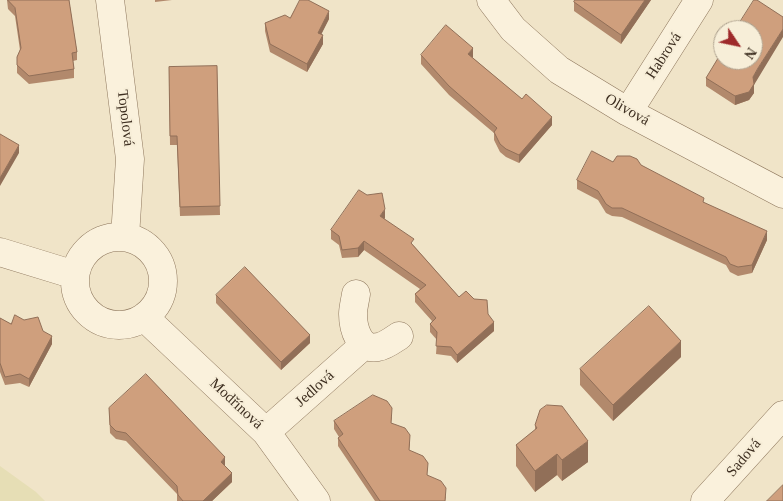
<!DOCTYPE html>
<meta charset="utf-8">
<style>
body{margin:0}
#map{position:relative;width:783px;height:501px;overflow:hidden;background:#f0e4c8;font-family:"Times New Roman",serif}
canvas{display:block}
.north{position:absolute;left:713px;top:20px;width:50px;height:50px;box-sizing:border-box;background:#f7eed8;border:1px solid #ada18e;border-radius:50%;rotate:124deg;font-size:14px;font-weight:700;line-height:20px;text-align:center;color:#3d2e20}
.north::after{content:'';display:block;margin:auto;width:18px;height:22px;background:#9e2a2b;clip-path:polygon(50% 0,100% 100%,50% 72%,0 100%)}
</style>
<div id="map">
<canvas width="783" height="501"></canvas>
<div class="north">N</div>
</div>
<script>
const c = document.querySelector('canvas').getContext('2d');
c.lineJoin = 'round';
function fill(path, color) { c.fillStyle = color; c.fill(path, 'evenodd'); }
function trace(path, color, width, dash) { c.strokeStyle = color; c.lineWidth = width; c.lineCap = dash ? 'butt' : 'round'; c.setLineDash(dash || []); c.stroke(path); }
function write(font, color, halo, rows, align = 'center') {
  c.font = font + ' "Times New Roman",serif'; c.lineWidth = 4; c.setLineDash([]); c.textBaseline = 'middle'; c.strokeStyle = halo; c.fillStyle = color; for (const [text, x, y, turn = 0] of rows) {
    c.save(); c.translate(x, y); c.rotate((+turn || 0) * Math.PI / 180); c.textAlign = isNaN(turn) ? turn : align; if (halo) c.strokeText(text, 0, 0); c.fillText(text, 0, 0); c.restore();
  }
}
const farmland = new Path2D(`
 M0 466 36 492 45 501H0Z`);
const minor = new Path2D(`
 M110 0 130 159 125 237
 M491 0 513 29 559 70 628 112 783 194
 M628 112 699 0
 M75 281a44 44 0 1 1 88 0a44 44 0 1 1-88 0Z
 M0 252 75 275
 M356 294C355 301 353 308 353 314 353 328 359 351 378 347 385 346 393 340 399 336
 M144 317 266 432 316 501
 M266 432 364 345
 M705 501 783 415`);
const wall = new Path2D(`
 M7 0H69L77 52V60L73 61 74 69V78L29 84 17 73V57L20 50 15 16 8 9Z
 M155 0H172L155 2Z
 M575 0H651L621 44 574 11V2Z
 M290 18 329 19 321 34 323 44 307 72 270 52 265 31V23Z
 M421 55 473 57H472L552 125 519 163 506 157 500 152 494 140V133L449 95 421 64Z
 M217 66 220 215 180 216 177 145H170L169 67Z
 M758 76 754 84V93L749 100 735 105 706 86V78Z
 M613 162 641 165 767 240 752 273 738 276 730 272 726 265 622 217 612 216 606 213 598 200 577 189V180Z
 M385 218 384 219 414 246 459 297 488 314 494 331 457 363 451 356 436 354 437 340 430 332V324L432 321 415 302V294L420 289 364 250 358 257 342 258 339 245 331 239V230Z
 M216 295 310 343 281 370 216 303Z
 M0 318 11 324 43 331 52 344 29 387 20 383 5 385 0 372Z
 M681 357 613 421 580 385V369Z
 M109 408 225 466 232 482 212 501H177V494L126 441 116 439 110 433Z
 M392 417 391 423 410 444 409 450 428 476 446 497 445 501H375L338 446V438L339 437 334 429V421Z
 M535 425 588 462 562 481 557 475 535 492 516 466V445L535 430Z`);
const shadedWall = new Path2D(`
 M645 0H651L621 44V35Z
 M329 11V19L318 41V33Z
 M783 29V37L754 85V93L749 100 735 105V96L753 77 758 68Z
 M323 35V44L307 72V64Z
 M473 48V57L468 63V54Z
 M552 117V125L519 163V155Z
 M19 145V153L0 186V178Z
 M385 209V218L380 225V216Z
 M767 231V240L752 273V265Z
 M364 241V250L358 257V248Z
 M494 322V331L457 363V355Z
 M310 335V343L281 370V362Z
 M52 336V344L29 387V379Z
 M681 341V357L613 421V405Z
 M588 441V462L562 481V460Z
 M557 454V475L535 492V471Z
 M225 457V466L221 462Z
 M232 473V482L212 501H203Z`);
const building = new Path2D(`
 M8 0H69L77 52 72 53 74 69 29 76 17 65V57L21 48 15 8Z
 M300 0H308L329 11 318 33 323 35 307 64 270 44 265 23 285 15 290 18Z
 M575 0H645L621 35 574 2Z
 M754 0H757L783 17V29L758 68 753 77 754 84 749 92 735 96 706 78 723 50V60H753V30H735Z
 M446 25 473 48 468 54 522 99 526 94 552 117 519 155 506 149 500 144 494 132 497 128 449 86 421 55Z
 M217 66 220 206 180 207 177 136H170L169 67Z
 M0 134 19 145 0 178Z
 M592 151 613 162 617 156H630L637 159 641 165 704 198 703 202 767 231 752 265 738 267 730 264 726 257 622 208H612L606 204 598 191 577 180Z
 M359 190 367 195 382 193 385 209 380 216 414 239 411 243 459 297 466 291 474 299 487 300 488 314 494 322 457 355 451 347 436 346 437 332 430 324 436 318 415 294 426 285 364 241 358 248 342 250 339 236 331 230Z
 M245 267 310 335 281 362 216 295Z
 M649 306 681 341 613 405 580 369Z
 M15 315 24 320 38 317 43 331 52 336 29 379 20 374 5 377 0 363V318L11 324Z
 M146 374 225 457 221 462 232 473 203 501H183L178 495 177 486 126 433 116 431 110 425 109 408Z
 M373 395 387 401 392 408 391 423 405 428 410 435 409 450 423 456 428 463 427 475 441 481 446 488 445 501H380L338 438 343 434 334 421Z
 M547 405 562 406 588 441 562 460 557 454 535 471 516 445 537 428 535 425 540 410Z
 M783 485V501H767Z`);
const streetNames = [
 ["Habrová",664,56,-57],
 ["Olivová",627,110,30],
 ["Topolová",125,118,83],
 ["Jedlová",315,389,-42],
 ["Modřínová",236,404,43],
 ["Sadová",744,458,-50]
];
fill(farmland, '#e6deb5');
trace(minor, '#8d765c', 29);
trace(minor, '#faf1dc', 28);
fill(wall, '#b2896c');
fill(shadedWall, '#916f58');
fill(building, '#cf9f7d');
trace(building, '#916f58', 1);
write('15px', '#3d2e20', '#f7eed8', streetNames);
</script>
